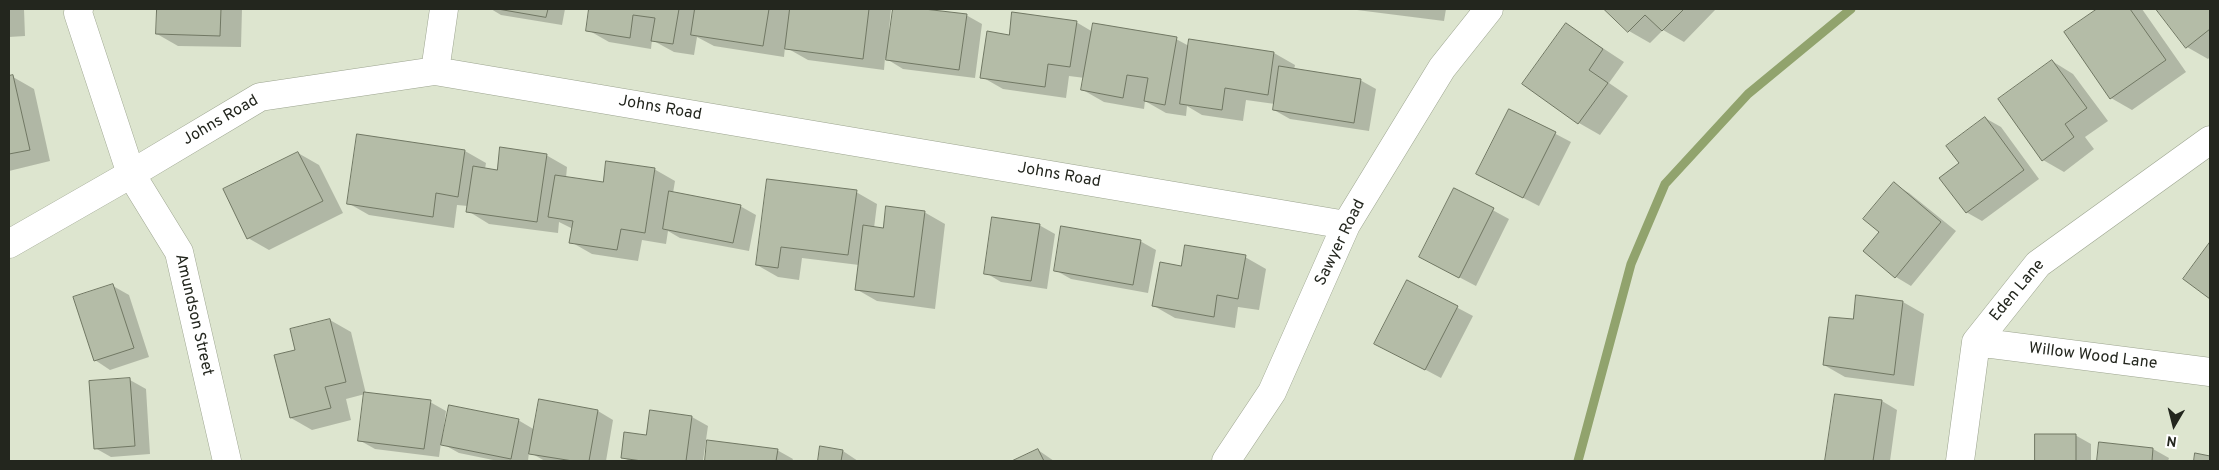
<!DOCTYPE html>
<style>
body{margin:0}
#map{position:relative;width:2219px;height:470px;overflow:hidden;background:#dde5cf;font-family:Overpass,sans-serif}
canvas{display:block}
.frame{position:absolute;inset:0;border:10px solid #23261e;pointer-events:none}
.north{position:absolute;left:2149px;top:400px;width:50px;height:50px;-webkit-text-stroke:4px #fff;paint-order:stroke;rotate:188deg;font-size:14px;font-weight:700;line-height:20px;text-align:center;color:#23261e}
.north::after{content:'';display:block;margin:auto;width:18px;height:22px;background:#23261e;clip-path:polygon(50% 0,100% 100%,50% 72%,0 100%)}
</style>
<div id="map">
<canvas width="2219" height="470"></canvas>
<div class="frame"></div>
<div class="north">N</div>
</div>
<script>
const c = document.querySelector('canvas').getContext('2d');
c.lineJoin = 'round';
function fill(path, color) { c.fillStyle = color; c.fill(path, 'evenodd'); }
function trace(path, color, width, dash) { c.strokeStyle = color; c.lineWidth = width; c.lineCap = dash ? 'butt' : 'round'; c.setLineDash(dash || []); c.stroke(path); }
function write(font, color, halo, rows, align = 'center') {
  c.font = font + ' Overpass,sans-serif'; c.lineWidth = 4; c.setLineDash([]); c.textBaseline = 'middle'; c.strokeStyle = halo; c.fillStyle = color; for (const [text, x, y, turn = 0] of rows) {
    c.save(); c.translate(x, y); c.rotate((+turn || 0) * Math.PI / 180); c.textAlign = isNaN(turn) ? turn : align; if (halo) c.strokeText(text, 0, 0); c.fillText(text, 0, 0); c.restore();
  }
}
const shadow = new Path2D(`
 M9 9H24L25 36 9 37Z
 M158 9H242L241 47 178 46 157 34Z
 M491 9H565L562 25 501 15Z
 M590 9H891L889 30H891L894 9H914L966 15 982 24 975 78 903 69 885 58 884 70 808 60 785 47 784 57 714 46 697 37 694 55 674 52 652 40 651 49 609 42 588 30Z
 M1349 9H1446L1444 21Z
 M1605 9H1716L1684 42 1663 30 1650 43 1629 31Z
 M2099 9H2142L2186 72 2132 110 2111 98 2066 32Z
 M2157 9H2210V57L2208 59 2187 47Z
 M1076 22 1093 32 1176 39 1189 46 1274 53 1295 65 1294 70 1360 80 1376 89 1369 131 1290 119 1274 110 1275 104 1246 100 1243 121 1202 115 1187 106 1186 116 1166 113 1145 101 1144 109 1104 102 1083 90 1085 78 1069 76 1066 98 1003 89 982 77 1010 37Z
 M1566 24 1624 62 1609 83 1628 96 1600 135 1579 123 1524 84Z
 M2052 61 2073 74 2108 121 2085 137 2094 149 2064 172 2043 160Z
 M13 77 34 89 50 161 9 171V78Z
 M1510 110 1571 142 1539 206 1477 174Z
 M1985 118 2001 127 2039 179 1982 221 1966 212Z
 M465 151 486 163 485 169 498 171 546 155 567 167 566 178 604 184 654 169 675 181 673 193 740 206 756 215 749 251 680 238 668 231 666 244 642 240 638 261 592 254 571 242 573 229 559 222 558 233 489 224 468 211V206L457 205 454 228 369 215 348 203Z
 M298 153 319 165 343 213 269 250 248 238Z
 M768 180 856 192 877 204 874 228 884 229 924 212 945 224 935 309 877 301 856 289 859 265 802 258 799 280 778 277 757 265Z
 M1894 184 1909 193 1956 231 1911 286 1896 277 1880 232Z
 M1454 189 1509 219 1476 286 1436 265Z
 M1039 225 1055 234 1047 289 1001 282 986 273Z
 M1140 241 1156 250 1148 293 1071 279 1055 270Z
 M2210 244V298L2185 279Z
 M1245 257 1266 269 1259 310 1238 307 1235 328 1175 318 1154 306 1182 268Z
 M1407 281 1473 316 1441 378 1392 352Z
 M113 286 129 295 149 357 110 370 95 360Z
 M1903 302 1924 314 1914 386 1845 377 1824 365 1854 321Z
 M330 320 351 332 366 394 430 402 446 411 443 434 518 420 535 430 598 411 613 420 606 461H545L529 452 528 461H498L459 453 441 443 439 457 375 449 359 440 365 394 346 399 351 420 312 430 291 418 296 351Z
 M130 380 146 389 150 454 111 457 95 448Z
 M1836 395 1882 401 1897 410 1890 461H1826Z
 M651 412 692 417 708 426 703 461H630L622 457 647 437Z
 M2036 435H2075L2091 444V461H2036Z
 M709 441 777 450 793 459 792 461H706Z
 M2100 444 2153 449 2169 458 2168 461H2099Z
 M821 447 843 451 858 461H819Z
 M1038 450 1054 461H1015Z`);
const stream = new Path2D(`
 M1578 461 1631 264 1665 184 1748 94 1851 9`);
const building = new Path2D(`
 M157 9H221L220 36 156 34Z
 M498 9H548L546 17Z
 M589 9H679L673 44 651 41 655 18 633 15 630 38 586 31Z
 M695 9H769L763 46 691 35Z
 M790 9H869L863 59 785 49Z
 M893 9H924L967 14 959 70 886 60Z
 M1604 9H1684L1662 31 1645 15 1628 32Z
 M2097 9H2130L2166 60 2110 99 2064 32Z
 M2156 9H2210V29L2186 48Z
 M1012 12 1077 21 1070 67 1048 64 1045 87 980 78 987 31 1009 35Z
 M1093 23 1177 37 1165 105 1144 101 1148 78 1127 75 1123 98 1081 90Z
 M1566 23 1603 49 1589 70 1608 83 1578 124 1522 84Z
 M1189 39 1274 52 1268 95 1225 88 1222 110 1180 104Z
 M2052 60 2087 108 2065 124 2074 137 2042 161 1998 99Z
 M1279 66 1361 79 1354 123 1273 110Z
 M13 75 30 150 9 154V76Z
 M1509 109 1556 132 1523 198 1476 174Z
 M1985 117 2024 170 1966 213 1939 178 1959 163 1946 146Z
 M357 134 465 150 458 197 436 193 433 217 347 204Z
 M500 147 547 154 537 222 466 212 473 166 497 170Z
 M298 152 323 201 247 239 223 189Z
 M606 161 655 168 645 233 621 229 617 250 569 243 573 221 548 217 555 175 603 182Z
 M767 179 857 190 848 255 781 247 778 268 756 265Z
 M1894 182 1941 222 1895 278 1863 251 1879 232 1863 219Z
 M1454 188 1494 208 1459 278 1419 257Z
 M669 191 741 205 733 243 663 229Z
 M886 206 925 211 914 297 855 290 863 225 883 228Z
 M992 217 1040 224 1031 281 984 274Z
 M1061 226 1141 240 1133 285 1054 271Z
 M2210 242V299L2183 279Z
 M1185 245 1246 255 1238 299 1217 295 1214 317 1152 306 1160 262 1181 266Z
 M1407 280 1458 306 1425 370 1374 344Z
 M113 284 134 348 94 361 73 297Z
 M1856 295 1903 301 1894 375 1823 365 1829 317 1853 319Z
 M330 319 346 382 325 387 331 408 290 418 274 355 295 350 290 329Z
 M130 378 135 446 94 449 89 381Z
 M364 392 431 400 424 449 358 441Z
 M1835 394 1882 400 1873 461H1825Z
 M539 399 598 410 589 461H573L529 454Z
 M449 405 519 419 511 459 441 445Z
 M650 410 692 416 686 461H642L621 458 624 432 646 435Z
 M2035 434H2076V461H2035Z
 M707 440 778 449 776 461H705Z
 M2099 442 2153 448 2152 461H2097Z
 M820 446 843 450 841 461H818Z
 M1038 449 1044 461H1012Z
 M2195 453 2210 456V461H2194Z`);
const minor = new Path2D(`
 M79 9 78 13 131 174 179 252 227 461
 M435 71 444 9
 M9 244 131 174 260 97 435 71 1346 225
 M1976 342 2210 372
 M1226 461 1272 392 1346 225 1442 68 1489 9
 M1960 461 1976 342 2038 264 2210 140`);
const streetNames = [
 ["Johns Road",660,109,10],
 ["Johns Road",221,121,-30],
 ["Johns Road",1059,176,10],
 ["Sawyer Road",1341,243,-64],
 ["Eden Lane",2018,291,-50],
 ["Amundson Street",193,315,77],
 ["Willow Wood Lane",2093,357,7]
];
fill(shadow, '#0003');
trace(stream, '#91a36d', 9);
fill(building, '#b4bca7');
trace(building, '#707763', 1);
trace(minor, '#9ca48f', 29);
trace(minor, '#fff', 28);
write('16px', '#23261e', '#fff', streetNames);
</script>
